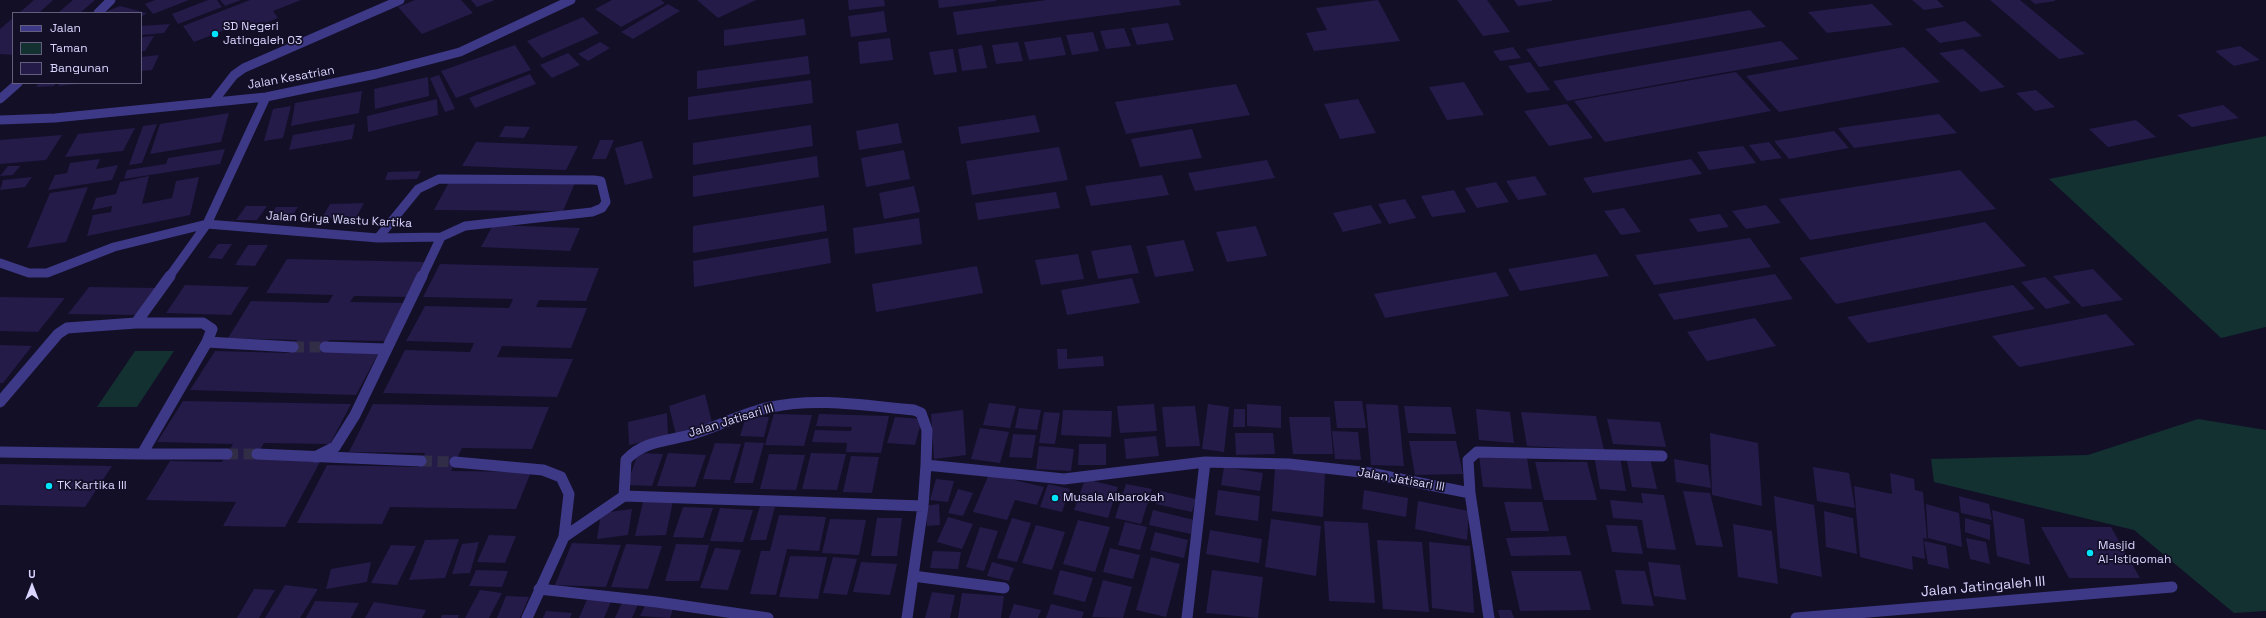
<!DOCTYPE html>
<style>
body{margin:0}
#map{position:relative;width:2266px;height:618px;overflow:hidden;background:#130f27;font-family:"Space Grotesk",sans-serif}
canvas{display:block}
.legend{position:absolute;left:12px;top:12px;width:130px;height:72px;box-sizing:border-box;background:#130f27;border:1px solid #635e7d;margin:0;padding:5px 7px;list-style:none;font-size:12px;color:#dad5ff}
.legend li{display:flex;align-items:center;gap:8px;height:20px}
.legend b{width:20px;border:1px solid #635e7d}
.north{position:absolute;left:12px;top:566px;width:40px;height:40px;-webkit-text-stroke:3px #130f27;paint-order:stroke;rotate:0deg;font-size:11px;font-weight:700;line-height:16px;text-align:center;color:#dad5ff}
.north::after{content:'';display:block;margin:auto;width:14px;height:18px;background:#dad5ff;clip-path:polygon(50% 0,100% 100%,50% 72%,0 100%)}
</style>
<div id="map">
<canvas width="2266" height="618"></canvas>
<ul class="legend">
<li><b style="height:5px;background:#3d3987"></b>Jalan</li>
<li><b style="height:11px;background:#123130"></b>Taman</li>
<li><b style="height:11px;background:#241b49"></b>Bangunan</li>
</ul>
<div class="north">U</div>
</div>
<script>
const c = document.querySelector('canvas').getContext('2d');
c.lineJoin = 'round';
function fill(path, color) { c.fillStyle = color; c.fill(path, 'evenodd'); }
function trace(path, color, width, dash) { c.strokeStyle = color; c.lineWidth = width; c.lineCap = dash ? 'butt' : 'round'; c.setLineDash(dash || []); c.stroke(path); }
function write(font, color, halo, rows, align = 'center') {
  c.font = font + ' "Space Grotesk",sans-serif'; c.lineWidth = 3.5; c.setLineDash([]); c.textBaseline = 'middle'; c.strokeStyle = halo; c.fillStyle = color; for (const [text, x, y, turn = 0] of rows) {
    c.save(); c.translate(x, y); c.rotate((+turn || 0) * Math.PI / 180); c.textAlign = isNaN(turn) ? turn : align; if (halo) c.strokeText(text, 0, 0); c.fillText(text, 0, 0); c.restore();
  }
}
const green = new Path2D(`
 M2266 136V327L2221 338 2049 179Z
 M135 351H174L137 407H97Z
 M2198 419 2266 430V611L2234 613 2134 530 1934 482 1931 459 2088 455Z`);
const building = new Path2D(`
 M34 0H53L39 13H19Z
 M73 0H95L80 13H58Z
 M155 0H189L153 14 145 4Z
 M208 0H217L222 7 178 24 172 14Z
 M220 0H241L225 6Z
 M250 0H301L273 11 278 18 243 32 238 25 194 42 183 26Z
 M415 0H461L473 13 422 34 398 7Z
 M471 0H495L477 7Z
 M612 0H661L665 3 621 27 595 9Z
 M697 0H756L718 18Z
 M848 0H884L885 6 849 10Z
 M938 0H996V1L939 8Z
 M1047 0H1179L1181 5 957 35 953 12Z
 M1378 0 1400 41 1314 51 1306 33 1327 30 1316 8Z
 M1457 0H1487L1510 32 1483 36Z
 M1514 0H1552V1L1518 6Z
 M1912 0H1937L1944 7 1924 10Z
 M1990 0H2020L2085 54 2059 59Z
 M2030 0H2055V1L2035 4Z
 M668 4 680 11 633 39 621 32Z
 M1872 4 1893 25 1827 33 1808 12Z
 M120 6 147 13 141 17V13L105 12Z
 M1750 10 1766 27 1539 67 1526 49Z
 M884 11 887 32 851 37 848 16Z
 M583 17 599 33 542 58 527 41Z
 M13 18V55L0 54V29Z
 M804 19 806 35 724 46V30Z
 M1965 21 1982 36 1940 43 1925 29Z
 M1168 23 1174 40 1137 45 1131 28Z
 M170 24 164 33 141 35V26Z
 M1124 28 1131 46 1106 49 1100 31Z
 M1093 32 1099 51 1072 55 1066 35Z
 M154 36 145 51H141V37Z
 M1061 37 1066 55 1029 60 1024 42Z
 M890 38 893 60 860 64 858 42Z
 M1781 41 1799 59 1567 101 1553 81Z
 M600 42 610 48 588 61 578 54Z
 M1018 42 1023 61 996 64 992 45Z
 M515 45 531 70 456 98 441 71Z
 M982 45 987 68 962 71 958 49Z
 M2240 46 2260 60 2234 66 2215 51Z
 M1513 47 1521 58 1500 61 1493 51Z
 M1904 47 1940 82 1779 112 1746 76Z
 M953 49 957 72 934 75 929 52Z
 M1963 49 2005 87 1981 92 1939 53Z
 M568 53 580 65 552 78 540 65Z
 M159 55 152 70 141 71V57Z
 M808 56 810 74 697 89V71Z
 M1530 62 1550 90 1527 93 1508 66Z
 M1736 72 1771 111 1605 142 1574 101Z
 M530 74 536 84 475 108 469 98Z
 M439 75 455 109 445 112 430 78Z
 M428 77 429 96 375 109 374 89Z
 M811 80 813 103 688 120V97Z
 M1464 82 1484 115 1447 120 1429 87Z
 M39 83H56L54 86 36 87Z
 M60 83H86L58 86Z
 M1236 84 1250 115 1126 134 1115 102Z
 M2036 90 2055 107 2035 111 2016 93Z
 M362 91 359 113 291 126 295 103Z
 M437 99 438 115 368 132 367 116Z
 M1358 99 1376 133 1340 139 1324 104Z
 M1567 104 1593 138 1549 146 1524 111Z
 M2223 105 2239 118 2192 127 2177 115Z
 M291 106 283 138 264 141 273 109Z
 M229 113 221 142 150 154 160 124Z
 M1939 114 1957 133 1854 148 1838 128Z
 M1035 115 1040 132 961 144 958 127Z
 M2136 120 2156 137 2108 147 2089 129Z
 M898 123 902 143 859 150 856 131Z
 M157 124 142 163 129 165 143 126Z
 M355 124 352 139 289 150 293 135Z
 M811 125 813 146 693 165V143Z
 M505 126 530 127 524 138 499 137Z
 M135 128 123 151 65 157 78 134Z
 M1192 129 1202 158 1140 167 1131 139Z
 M1834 131 1849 148 1789 159 1774 141Z
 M62 135 46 160 0 164V140Z
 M600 140H614L606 159H592Z
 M642 141 653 178 625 185 615 148Z
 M476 142 578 146 566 170 462 166Z
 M1769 142 1782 158 1761 161 1749 145Z
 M1743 146 1756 163 1709 170 1697 152Z
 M1059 147 1068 180 972 195 966 161Z
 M225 149 220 164 124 179 127 170 166 164 168 158Z
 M904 150 910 179 866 187 861 158Z
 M817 156 819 177 693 197V176Z
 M100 159 96 169 118 165 112 180 48 190 55 175 67 173 70 163Z
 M1691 159 1702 174 1593 193 1583 178Z
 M1267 160 1275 178 1195 191 1188 173Z
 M8 166H20L13 175 0 176Z
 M1960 170 1996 209 1810 240 1779 199Z
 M421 171 417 179 385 180 388 172Z
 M1162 175 1169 195 1091 206 1085 186Z
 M149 176 142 204 172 198 176 181 199 177 190 215 87 236 93 215 111 212 112 206 92 210 96 198 116 194 120 182Z
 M1535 176 1547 195 1518 200 1506 181Z
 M32 177 25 187 0 190 3 180Z
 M449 182 575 183 563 211 434 210Z
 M1496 182 1509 202 1477 208 1465 188Z
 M914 186 920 212 884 219 879 193Z
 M88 187 66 242 27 248 50 193Z
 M1454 190 1466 212 1432 217 1421 196Z
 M1056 192 1060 208 978 220 975 203Z
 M1405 199 1416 218 1389 224 1378 204Z
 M364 203 356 218H322L330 204Z
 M824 205 827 231 693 253V226Z
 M1371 205 1382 223 1343 232 1333 213Z
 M1766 205 1781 223 1746 229 1732 211Z
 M246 206H267L257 220H236Z
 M276 207H298L288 222 267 221Z
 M1624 208 1641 232 1621 235 1604 211Z
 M1720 214 1729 227 1698 232 1689 219Z
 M919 218 922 244 855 254 853 228Z
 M1985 222 2026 266 1836 304 1799 258Z
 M493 225 580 228 570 251 481 247Z
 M1256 226 1267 256 1227 262 1216 232Z
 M828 238 831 263 694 287 693 261Z
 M1750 238 1771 267 1654 285 1635 255Z
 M1184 240 1194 271 1155 277 1146 246Z
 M218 244H232L222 259 208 258Z
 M248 245H268L255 266 235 265Z
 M1131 245 1139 273 1098 279 1091 251Z
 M1078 254 1084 279 1041 285 1035 260Z
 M1596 254 1609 276 1520 291 1508 269Z
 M287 259 428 262 410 297 354 296 350 302 405 303 385 341 329 340 325 347 379 352 356 395 190 390 215 351 289 353 297 340 228 338 251 301 328 303 333 295 266 293Z
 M440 264 599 268 586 301 539 300 536 307 587 308 571 348 502 346 497 357 573 359 557 397 383 393 405 350 470 352 474 343 406 341 425 306 509 308 513 299 423 297Z
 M977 266 983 293 876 312 872 284Z
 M2093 269 2123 300 2082 307 2053 276Z
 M1496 272 1509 296 1385 318 1374 294Z
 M1775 274 1793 299 1674 320 1658 294Z
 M2045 277 2071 303 2046 309 2021 282Z
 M1132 278 1140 303 1067 315 1061 290Z
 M185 285 249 287 231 315 166 313Z
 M2013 285 2035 309 1868 343 1847 317Z
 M89 287 158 288 138 315 68 314Z
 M0 297 65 298 38 332 0 331Z
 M2106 314 2135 345 2019 367 1992 336Z
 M1755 318 1776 346 1707 361 1687 332Z
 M0 345 32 346 3 383H0Z
 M1057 349H1067V359L1103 356 1104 366 1058 369Z
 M705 394 712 423 676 435 669 406Z
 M183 401 351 404 330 444 264 443 255 458 321 460 285 527 223 526 236 502 146 500 170 461 222 462 233 444 157 442Z
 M1334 401H1362L1366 428H1337Z
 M989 403 1016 406 1010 428 983 425Z
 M373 404 549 407 532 449 462 448 451 471 531 472 516 509 390 507 382 524 297 523 327 465 419 467 425 453 349 452Z
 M1154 404 1157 431 1120 433 1117 406Z
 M1208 404 1229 407 1224 452 1202 449Z
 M1247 404 1281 406V428L1247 426Z
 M1366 404 1398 405 1404 466 1371 465Z
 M1195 406 1200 446 1166 447 1162 407Z
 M1404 406 1451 407 1456 434 1408 433Z
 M1019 408 1041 410 1037 430 1015 428Z
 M1234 409H1245V427H1233Z
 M1476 409 1510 412 1514 443 1479 440Z
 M963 410 966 455 934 459 931 414Z
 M1063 410 1112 411 1111 437 1061 435Z
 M1044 412 1060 413 1055 444 1039 443Z
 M1521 412 1596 416 1604 450 1527 446Z
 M667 413 668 436 629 445 628 422Z
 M774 414 812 415 804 446 765 445Z
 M819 414 889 416 881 453 846 452 847 443 812 442 815 430 851 431 852 427 816 426Z
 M746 416 769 417 764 437 740 436Z
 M895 417 922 419 915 445 887 443Z
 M1289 417H1330L1333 454H1293Z
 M1607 419 1660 422 1666 447 1613 444Z
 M980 428 1009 432 1000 463 971 459Z
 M1332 431 1358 432 1361 460 1335 459Z
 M1235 433H1273L1275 454 1236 455Z
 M1710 433 1758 443 1762 506 1712 495Z
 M1013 434 1036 435 1032 458 1009 457Z
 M1156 436 1159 456 1126 459 1124 439Z
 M1409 441H1456L1463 474 1415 475Z
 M745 442 764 443 753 483H734Z
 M715 443 741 444 730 480 703 479Z
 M1079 444H1106V465H1078Z
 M1039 446 1074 449 1071 471 1036 469Z
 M638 453 663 454 652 486 627 485Z
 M668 453 706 455 695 487 657 486Z
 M811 453 846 454 837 490 802 489Z
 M769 454 805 455 796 490 760 489Z
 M1594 455 1620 457 1626 491 1600 489Z
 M851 456 879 457 872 493 843 492Z
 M1479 456 1527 458 1532 489 1483 487Z
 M1626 456 1650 458 1657 489 1632 487Z
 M1674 459 1708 465 1711 488 1676 482Z
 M1535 462H1587L1597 500H1544Z
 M0 464 112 466 85 507 0 505Z
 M1224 467 1263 473 1260 491 1221 485Z
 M1813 467 1849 473 1855 508 1817 501Z
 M1275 468 1325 473 1323 517 1272 511Z
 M1890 473 1914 479 1915 490 1923 492 1927 539 1923 538 1925 559 1912 556 1913 570 1860 557 1854 486 1892 494Z
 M989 474 1044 487 1037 505 1015 500 1007 520 973 512Z
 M936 479 954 481 948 502 930 500Z
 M1085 479 1118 487 1108 518 1074 510Z
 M1048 484 1070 489 1062 512 1040 507Z
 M1126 484 1152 489 1141 524 1115 518Z
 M958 489 973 493 963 516 948 513Z
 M1218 490 1260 496 1258 521 1215 515Z
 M1364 490 1408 498 1406 517 1362 509Z
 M1160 491 1196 499 1192 512 1156 504Z
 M1683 491 1710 493 1723 547 1696 545Z
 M1641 493 1664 495 1676 550 1647 548 1642 520 1613 518 1610 500 1643 503Z
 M1774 496 1814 505 1822 577 1780 568Z
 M1959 496 1989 504 1992 520 1961 513Z
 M673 501 666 535 635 536 643 502Z
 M1418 501 1469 511 1467 540 1415 529Z
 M1504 502H1542L1549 531H1511Z
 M939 504 940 525 927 526 925 506Z
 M1926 504 1959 513 1962 547 1928 538Z
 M760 506 775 507 766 540H750Z
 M683 507 713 508 703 538 673 537Z
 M720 508 753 510 743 542 710 541Z
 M632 509 628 535 597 539 601 513Z
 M1153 510 1194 520 1191 534 1149 525Z
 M1992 510 2024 519 2030 565 1997 556Z
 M1824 511 1853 518 1857 554 1826 547Z
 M779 515 826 517 819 551 787 549 776 595 750 594 761 551H770Z
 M948 517 973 524 962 549 937 542Z
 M877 518H902L897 556H871Z
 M1012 518 1031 523 1017 562 997 558Z
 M1965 518 1990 525V540L1965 532Z
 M830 519 866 520 859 555 822 553Z
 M1271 519 1321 526 1316 576 1265 567Z
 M1078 520 1110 527 1095 572 1063 564Z
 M1324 521 1368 523 1375 603 1329 601Z
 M1125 522 1147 527 1140 550 1118 545Z
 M1733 524 1772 531 1778 584 1738 577Z
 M1036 525 1065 532 1052 570 1022 563Z
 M1606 525 1637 526 1643 554 1612 552Z
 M980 527 998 531 984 571 966 567Z
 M2041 527H2111L2140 578H2069Z
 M1210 530 1262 539 1259 563 1206 554Z
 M1155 532 1188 540 1184 558 1150 550Z
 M489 535 516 536 505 563 477 562Z
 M1566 536 1571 555 1511 556 1506 538Z
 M1966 538 1986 542 1990 564 1970 559Z
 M459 539 445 578 409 580 425 540Z
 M1377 540 1422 542 1429 612 1383 609Z
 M1924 541 1946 546 1949 569 1928 564Z
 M479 542 470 573 452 574 462 544Z
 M1429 542 1470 546 1474 613 1432 608Z
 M572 543 621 545 606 587 555 585Z
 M626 544 662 546 648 589 611 587Z
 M676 544 709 545 699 581H665Z
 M391 545 416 546 397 585 371 583Z
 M715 548 741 550 728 590 700 588Z
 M1110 548 1140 555 1133 579 1103 572Z
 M933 551 961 552 958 569 930 568Z
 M790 556 827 557 818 599 779 597Z
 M833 557 857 559 847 595 823 593Z
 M1151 557 1180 564 1166 617 1136 610Z
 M371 562 367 582 326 589 331 569Z
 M861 562 897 564 890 595 853 592Z
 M992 562 1014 568 1009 581 987 576Z
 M1648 562 1680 565 1686 600 1654 596Z
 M476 570 508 571 502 587 469 586Z
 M1060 570 1093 578 1085 602 1053 594Z
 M1212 570 1263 577 1258 618 1206 613Z
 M1615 570 1645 571 1654 606 1622 604Z
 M1511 571H1581L1591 610 1520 611Z
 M1103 580 1132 587 1123 618 1092 617Z
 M285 585 318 589 300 618H265Z
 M254 589 275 590 259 618H237Z
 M480 590 502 593 489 618H465Z
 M932 592 955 595 950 618H925Z
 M962 593 1004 596 1001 618H958Z
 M506 596 529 597 520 618H497Z
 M588 597 612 599 604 618H579Z
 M623 600 639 602 632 618H615Z
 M315 601 359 603 351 618H306Z
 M374 602 426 610 422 618H365Z
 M646 603 674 606 670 618 640 616Z
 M1014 604 1041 610 1038 618H1009Z
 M1051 604 1084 612 1082 618H1046Z
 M1498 610H1511L1514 618H1500Z
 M546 611 572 613 570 618H543Z
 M442 615H459L458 618H441Z`);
const minorTunnel = new Path2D(`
 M293 347H325
 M227 454H257
 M421 461 455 462`);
const minorFar1 = new Path2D(`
 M98 13 111 0
 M0 99 18 83
 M213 102 234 75 244 68 400 0
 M0 120 55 118 266 97 376 74 460 52 571 0
 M439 179 594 180 601 181 606 202 602 208 592 212 465 226 441 237 378 238 418 189Z
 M0 263 29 273H47L114 247 207 224 378 238
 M169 277 207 224 266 97
 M422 277 441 237`);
const minor = new Path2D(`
 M136 323 170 276
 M207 342 293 347
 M325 347 386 349
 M0 402 58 334 67 328 136 323H203L212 329 207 342 142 454 0 452
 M142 454H227
 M257 454 421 461
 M315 457 335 447 355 415 422 276
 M455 462 543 470 561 477 569 494 564 537
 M1470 493 1468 460 1477 452 1662 456
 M624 496 626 460C643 441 667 441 690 435 717 427 743 413 771 407 818 397 867 406 914 410L921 413 927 430 926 465 1064 479 1205 462
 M913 576 1004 588
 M539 589 657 602 768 618
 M527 618 564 537 624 496 923 506
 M907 618 923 506 926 465
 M1187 618 1205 462 1289 464 1370 473 1470 493 1489 618
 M1796 618 2172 587`);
const markers = [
 [215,34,4,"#01e4ff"],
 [49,486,4,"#01e4ff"],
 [1055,498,4,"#01e4ff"],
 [2090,553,4,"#01e4ff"]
];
const poiNames = [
 ["SD Negeri",223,27],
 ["Jatingaleh 03",223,41],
 ["TK Kartika III",57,486],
 ["Musala Albarokah",1063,498],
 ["Masjid",2098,546],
 ["Al-Istiqomah",2098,560]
];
const streetNames = [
 ["Jalan Kesatrian",291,78,-10],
 ["Jalan Griya Wastu Kartika",339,220,3],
 ["Jalan Jatisari III",731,421,-17],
 ["Jalan Jatisari III",1401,480,10]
];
const nearStreetnames = [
 ["Jalan Jatingaleh III",1983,587,-5]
];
fill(green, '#123130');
fill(building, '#241b49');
trace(minorTunnel, '#312d47', 11, [11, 5.5]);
trace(minorFar1, '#3d3987', 9);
trace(minor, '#3d3987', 11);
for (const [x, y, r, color] of markers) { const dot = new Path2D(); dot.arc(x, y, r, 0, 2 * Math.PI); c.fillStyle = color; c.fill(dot); trace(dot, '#130f27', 1.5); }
write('12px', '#dad5ff', '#130f27', poiNames, 'left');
write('12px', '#dad5ff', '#130f27', streetNames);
write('14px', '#dad5ff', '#130f27', nearStreetnames);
</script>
